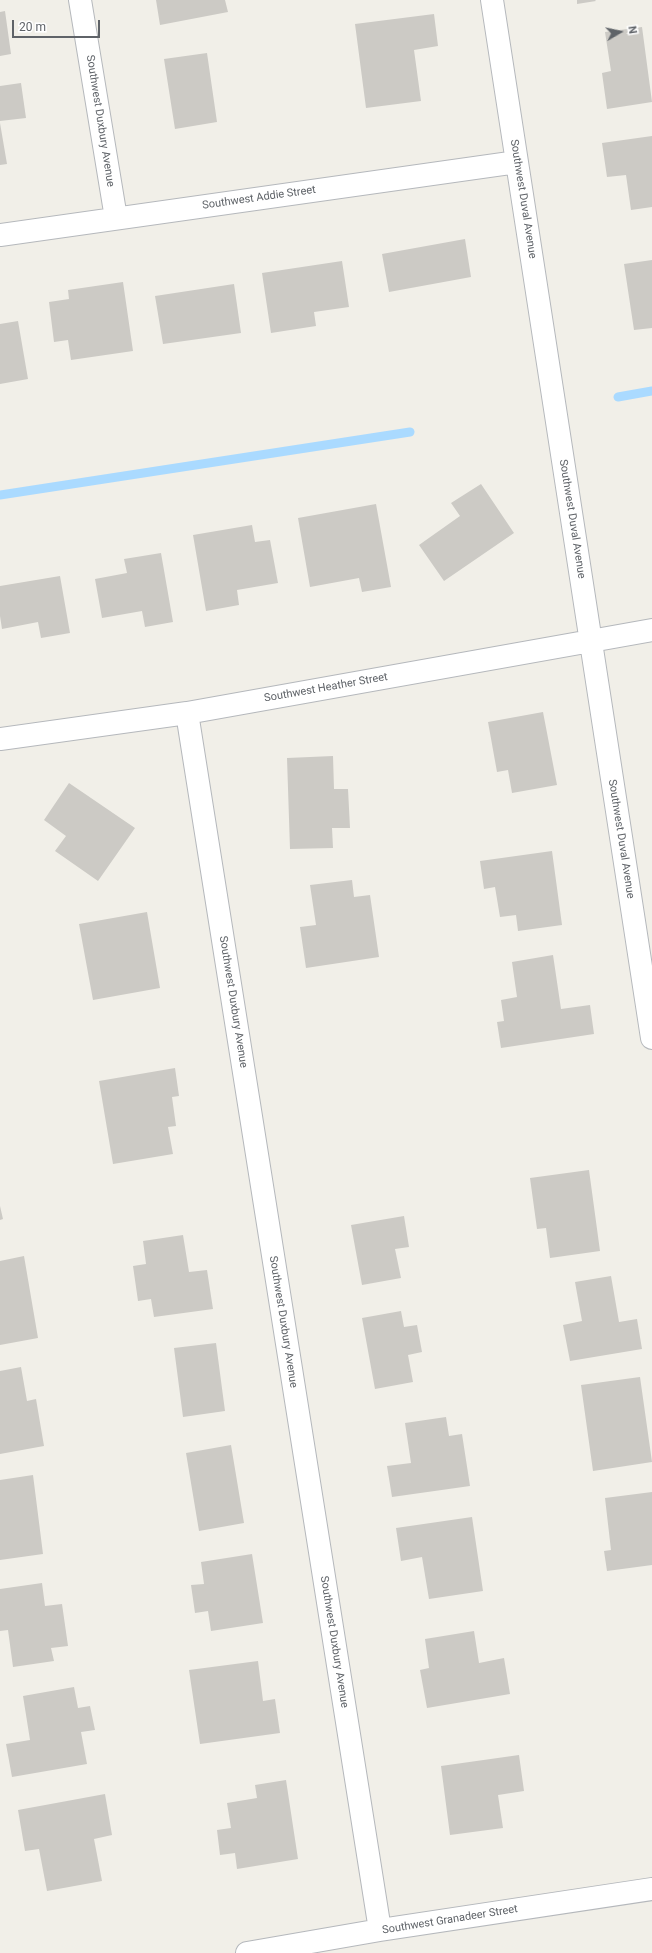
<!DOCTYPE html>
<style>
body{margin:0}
#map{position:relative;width:652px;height:1953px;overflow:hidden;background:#f1efe8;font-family:Roboto,sans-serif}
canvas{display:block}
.north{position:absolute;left:600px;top:12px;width:40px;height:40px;-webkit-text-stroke:3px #fff;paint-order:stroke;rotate:81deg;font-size:11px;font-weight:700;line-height:16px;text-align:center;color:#5f6368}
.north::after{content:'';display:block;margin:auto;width:14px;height:18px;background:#5f6368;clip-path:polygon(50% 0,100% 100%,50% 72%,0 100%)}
.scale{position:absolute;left:12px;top:20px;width:88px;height:18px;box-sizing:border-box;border:2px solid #5f6368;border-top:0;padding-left:5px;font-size:12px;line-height:14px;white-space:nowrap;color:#5f6368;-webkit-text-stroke:3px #fff;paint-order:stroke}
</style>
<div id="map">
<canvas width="652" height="1953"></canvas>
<div class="north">N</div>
<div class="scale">20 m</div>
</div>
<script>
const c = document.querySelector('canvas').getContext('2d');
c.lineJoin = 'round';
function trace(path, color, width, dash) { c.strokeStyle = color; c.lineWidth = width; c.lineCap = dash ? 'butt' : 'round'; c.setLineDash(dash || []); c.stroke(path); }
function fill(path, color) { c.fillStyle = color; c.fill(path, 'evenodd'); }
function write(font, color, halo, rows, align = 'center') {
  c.font = font + ' Roboto,sans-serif'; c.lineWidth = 4; c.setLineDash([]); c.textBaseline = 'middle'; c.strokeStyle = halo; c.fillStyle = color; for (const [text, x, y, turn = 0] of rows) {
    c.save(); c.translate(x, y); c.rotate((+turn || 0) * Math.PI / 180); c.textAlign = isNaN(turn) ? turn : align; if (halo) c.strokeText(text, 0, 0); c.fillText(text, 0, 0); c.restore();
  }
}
const stream = new Path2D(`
 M618 397 652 391
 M0 495 410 432`);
const building = new Path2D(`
 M156 0H225L228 12 160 25Z
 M577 0H595L596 1 577 4Z
 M5 11 11 54 0 56V12Z
 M434 14 438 46 414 50 421 101 366 108 355 24Z
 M642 27 652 102 607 109 602 73 611 71 605 32Z
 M207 53 217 122 175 129 164 59Z
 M21 83 26 118 0 121V86Z
 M0 123 7 164 0 165Z
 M652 136V207L631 210 626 175 607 177 602 143Z
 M465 239 471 277 389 292 382 254Z
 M652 260V328L634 330 624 264Z
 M342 261 349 307 314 312 316 326 271 333 262 273Z
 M123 282 133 351 71 360 68 340 54 342 49 302 69 299 68 290Z
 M234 284 241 333 163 344 155 296Z
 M18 321 28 379 0 384V324Z
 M481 484 514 533 444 581 419 545 460 516 451 503Z
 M376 504 391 587 362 592 359 578 310 587 298 518Z
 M252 525 255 542 270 540 278 583 237 590 239 605 206 611 193 535Z
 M161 553 173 622 145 627 142 611 102 618 95 579 127 573 124 559Z
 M60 576 70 633 41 638 38 622 2 629 0 616V586Z
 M543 712 557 785 512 793 508 770 497 772 488 722Z
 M333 756 334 789H348L350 828H332L333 848 290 849 287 758Z
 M69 783 135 828 98 881 55 851 66 836 44 820Z
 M552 851 562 925 518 931 516 915 500 917 495 887 484 889 480 861Z
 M352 880 354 897 370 895 379 957 306 968 300 927 316 925 310 885Z
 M147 912 160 988 93 1000 79 924Z
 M553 955 561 1009 590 1005 594 1034 501 1048 497 1022 504 1021 501 1000 517 997 512 962Z
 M175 1068 179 1096 172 1097 176 1126 168 1127 173 1154 113 1164 99 1081Z
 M589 1170 600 1251 550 1258 546 1228 537 1229 530 1178Z
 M0 1206 3 1219 0 1220Z
 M404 1216 409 1247 395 1249 401 1278 362 1285 351 1225Z
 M183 1235 189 1272 207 1270 213 1309 154 1317 151 1299 138 1301 133 1266 146 1264 143 1241Z
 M24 1256 38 1338 0 1345V1261Z
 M611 1276 619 1322 637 1319 642 1349 570 1361 563 1325 582 1321 575 1282Z
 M401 1311 404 1327 417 1325 422 1352 408 1355 413 1382 375 1389 362 1318Z
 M216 1343 225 1411 183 1417 174 1348Z
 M21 1367 27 1401 36 1399 44 1446 0 1454V1371Z
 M640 1377 652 1462 593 1471 581 1385Z
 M446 1417 449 1436 462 1434 470 1486 392 1497 387 1466 411 1463 405 1423Z
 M231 1445 244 1523 199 1531 186 1453Z
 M33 1475 43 1554 0 1560V1480Z
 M652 1492V1565L607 1571 604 1551 611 1550 605 1498Z
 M472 1517 483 1591 429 1599 422 1557 401 1561 396 1528Z
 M252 1554 263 1623 211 1631 208 1611 195 1613 191 1585 204 1584 201 1562Z
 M42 1583 45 1606 62 1604 68 1646 51 1648 54 1661 13 1667 8 1630 0 1631V1589Z
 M474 1631 479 1663 504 1658 510 1694 427 1708 420 1670 429 1668 425 1639Z
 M258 1661 263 1701 275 1699 280 1733 200 1744 189 1670Z
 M74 1687 78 1708 90 1706 95 1730 81 1732 87 1764 12 1777 6 1744 30 1740 23 1696Z
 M519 1755 524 1791 498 1795 503 1828 450 1835 441 1766Z
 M286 1780 298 1859 237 1869 235 1853 220 1855 217 1830 231 1828 227 1803 257 1798 255 1785Z
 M105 1794 112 1835 94 1839 102 1881 47 1891 39 1849 25 1851 18 1810Z`);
const minor = new Path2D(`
 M80 0 116 218
 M492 0 652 1038
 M0 235 517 162
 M187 713 380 1930
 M0 739 187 713 652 630
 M247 1953 380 1930 652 1889`);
const streetNames = [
 ["Southwest Duxbury Avenue",100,121,81],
 ["Southwest Addie Street",259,198,-8],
 ["Southwest Duval Avenue",523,199,81],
 ["Southwest Duval Avenue",572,519,81],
 ["Southwest Heather Street",326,688,-10],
 ["Southwest Duval Avenue",621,839,81],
 ["Southwest Duxbury Avenue",233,1002,81],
 ["Southwest Duxbury Avenue",283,1322,81],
 ["Southwest Duxbury Avenue",334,1642,81],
 ["Southwest Granadeer Street",450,1920,-9]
];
trace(stream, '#aadaff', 9);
fill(building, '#cccac5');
trace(minor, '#b5b8bc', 24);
trace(minor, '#fff', 22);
write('11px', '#5f6368', '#fff', streetNames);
</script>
